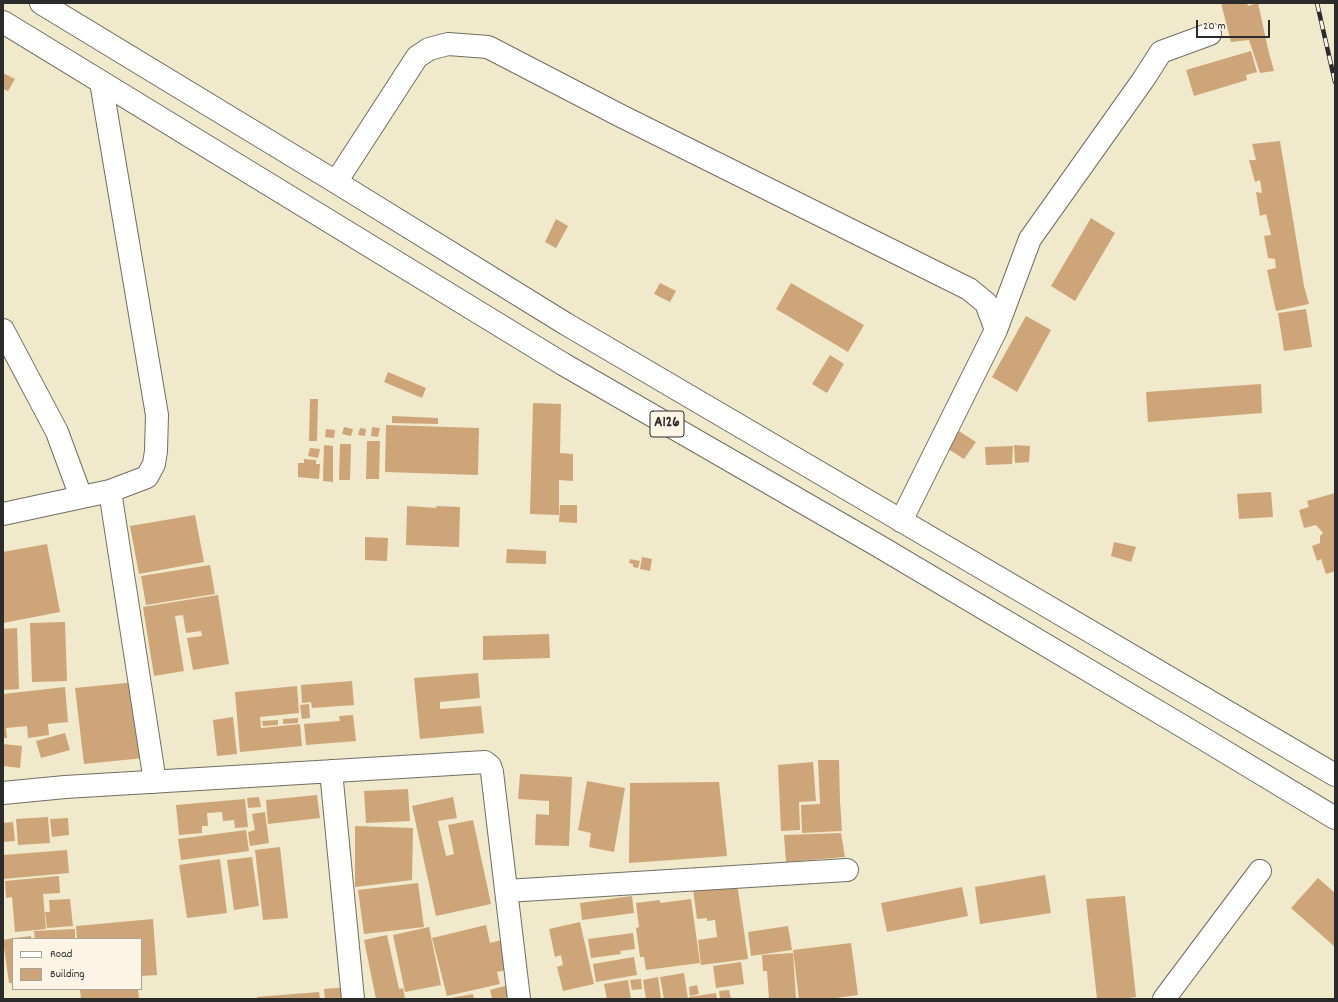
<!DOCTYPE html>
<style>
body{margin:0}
#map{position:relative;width:1338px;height:1002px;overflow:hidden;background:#f0e9cc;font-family:Dekko,sans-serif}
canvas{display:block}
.frame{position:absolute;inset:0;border:4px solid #2b2b2b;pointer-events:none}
.legend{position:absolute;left:12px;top:938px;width:130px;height:52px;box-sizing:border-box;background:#fcf5e5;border:1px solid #a8a49b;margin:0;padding:5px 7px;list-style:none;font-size:12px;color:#2b2b2b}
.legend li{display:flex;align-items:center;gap:8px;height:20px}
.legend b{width:20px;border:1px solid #a8a49b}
.scale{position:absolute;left:1196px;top:20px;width:74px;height:18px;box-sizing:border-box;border:2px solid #2b2b2b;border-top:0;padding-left:5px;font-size:12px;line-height:14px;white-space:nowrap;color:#2b2b2b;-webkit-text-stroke:3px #fcf5e5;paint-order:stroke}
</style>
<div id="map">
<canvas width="1338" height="1002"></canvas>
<div class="frame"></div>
<ul class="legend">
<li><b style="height:5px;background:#fff"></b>Road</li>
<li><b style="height:11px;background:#cea578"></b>Building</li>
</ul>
<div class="scale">20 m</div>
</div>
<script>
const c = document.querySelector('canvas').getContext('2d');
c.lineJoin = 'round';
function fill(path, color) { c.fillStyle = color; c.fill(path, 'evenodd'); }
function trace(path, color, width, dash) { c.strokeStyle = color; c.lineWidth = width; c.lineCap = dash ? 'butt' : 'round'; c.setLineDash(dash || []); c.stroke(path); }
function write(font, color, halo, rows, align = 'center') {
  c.font = font + ' Dekko,sans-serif'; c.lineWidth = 3; c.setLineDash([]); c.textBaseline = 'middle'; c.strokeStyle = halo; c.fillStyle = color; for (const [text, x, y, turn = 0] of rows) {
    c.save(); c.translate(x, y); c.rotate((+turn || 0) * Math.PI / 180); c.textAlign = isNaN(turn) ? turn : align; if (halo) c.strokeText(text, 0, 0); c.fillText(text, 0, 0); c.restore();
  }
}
const building = new Path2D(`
 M1221 3H1247L1248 6 1258 3 1268 49 1274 71 1260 73 1249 40 1231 42Z
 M1251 51 1257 72 1246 75 1247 80 1194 96 1186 70Z
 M3 73 15 79 8 91 3 89Z
 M1280 141 1304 286 1309 304 1276 311 1267 270 1276 268 1275 259 1268 258 1264 236 1271 235 1266 214 1260 216 1256 192 1262 193 1260 180 1255 182 1249 160H1256L1252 144Z
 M1091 218 1115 233 1075 301 1051 286Z
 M556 219 568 226 556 248 545 242Z
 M660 283 676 291 670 302 654 294Z
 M791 283 864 325 848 352 776 309Z
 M1306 309 1312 347 1284 351 1278 313Z
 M1026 316 1051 330 1017 392 992 377Z
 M830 355 844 364 827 393 812 384Z
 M388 372 426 388 422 398 384 382Z
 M1261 384 1262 413 1148 422 1146 392Z
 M310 399H318L317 441H309Z
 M533 403 561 404 560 453 573 454V481L559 480V515L530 514Z
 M392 416 438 418V424L392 423Z
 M386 425 479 428 478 475 385 472Z
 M344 427 353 429 351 436 342 434Z
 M372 427 380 428 378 437 371 436Z
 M360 428 366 429 365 436 358 435Z
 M954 428 976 442 964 459 942 445Z
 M326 429 335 430 334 438 325 437Z
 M367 441H380L379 479H366Z
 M340 444H351L350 480H339Z
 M324 445 333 446V482L323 481Z
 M1014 445 1030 446 1029 462 1015 463Z
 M1013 446 1012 464 986 465 985 447Z
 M310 448 320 449 318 458 308 456Z
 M304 459 316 460V464H320L319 479 298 477V463H304Z
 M1271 492 1273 517 1239 519 1237 494Z
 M1335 493V571L1326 574 1321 559 1317 561 1312 546 1320 543V536L1323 533 1316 525 1304 528 1299 510 1309 507 1307 501Z
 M560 505H577V523L559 522Z
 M407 506 437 508 436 506 460 507 459 547 406 545Z
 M195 515 204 562 139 574 130 526Z
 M365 537 388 538 387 561 365 560Z
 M1114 542 1136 547 1131 562 1111 556Z
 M47 544 60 612 3 623V552Z
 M507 549 546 551V564L506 563Z
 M642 557 652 559 650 571 640 569Z
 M630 559 640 561 638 568 633 567V564L629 563Z
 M210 565 215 594 146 605 141 576Z
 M218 595 229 664 193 670 187 638 202 636 201 631 186 633 183 615 175 616 184 671 154 676 143 607Z
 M65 622 67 681 32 682 30 623Z
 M17 628 19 689 3 690V629Z
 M549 634 550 658 483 660V636Z
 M478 673 480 698 440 702V709L481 706 484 733 420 739 414 678Z
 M352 681 354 705 312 708 311 702 302 703 301 685Z
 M136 682 144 758 84 764 75 688Z
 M297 686 299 713 260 717 261 728 300 724 302 746 240 752 235 692Z
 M65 687 68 722 48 724 49 735 28 738 27 726 6 728 7 738H3V694Z
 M309 704 310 718 302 719 300 705Z
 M353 715 356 741 306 745 304 724 340 721 339 716Z
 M233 717 237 754 217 756 213 720Z
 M298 718V723L283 724V719Z
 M278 720V725L263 726 262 721Z
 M65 733 70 750 41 758 36 741Z
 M3 744 22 746 20 768 3 766Z
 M818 760H839L840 801 842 831 802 833 801 805 820 804Z
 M813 762 816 801 799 802 800 830 781 831 778 765Z
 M520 774 572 777 569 846 535 845 536 814 549 815V801L518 799Z
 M587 781 625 788 614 852 589 847 591 833 578 830Z
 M719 782 727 856 629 863 630 783Z
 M408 789 410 821 366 823 364 791Z
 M317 795 320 818 268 824 266 800Z
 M259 797 261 807 248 808 247 798Z
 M453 797 457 818 438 821 446 856 454 854 448 825 473 820 491 904 436 916 412 806Z
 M245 799 248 827 235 828 234 820 223 821 222 812 207 813 208 826H202V833L179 835 176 805Z
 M265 812 269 843 250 846 248 832 255 830 252 814Z
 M48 817 50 843 18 845 16 819Z
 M68 818 69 835 52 837 50 819Z
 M13 822 15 841 3 842V823Z
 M355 826 413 828 412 880 355 887Z
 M246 830 249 851 181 860 178 839Z
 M841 833 845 857 786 862 784 835Z
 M280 847 288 918 263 920 255 850Z
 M67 850 69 873 3 879V855Z
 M252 857 259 906 234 910 227 860Z
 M220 859 227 913 187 918 179 865Z
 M1045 875 1051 913 980 924 975 887Z
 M59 876 60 893 43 894 46 929 15 932 12 897 6 898 5 881Z
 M1318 878 1335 893V947L1291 908Z
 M418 883 424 927 364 934 358 890Z
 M737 883 748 959 701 965 698 940 717 937 715 920 707 921V918L697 919 693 889Z
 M962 887 968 916 887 932 881 903Z
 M632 896 634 913 582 920 580 903Z
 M1125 896 1136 997 1119 999H1097L1086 899Z
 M70 899 73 926 47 928 45 912H50L49 900Z
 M691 899 700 963 646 970 644 957H640L636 928 639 927 636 903 660 900V903Z
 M153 919 157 975 141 976V939H77L76 926Z
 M580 922 594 984 563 991 557 967 563 965 561 955 555 957 549 929Z
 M486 925 490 943 505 939 513 968 497 972 500 984 447 996 432 938Z
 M788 926 792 950 751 956 748 932Z
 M429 927 441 985 405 992 393 935Z
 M75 929V939H35L34 931Z
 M633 933 635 949 620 951 621 954 591 958 588 939Z
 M387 935 399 989 403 988 405 999H376L364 940Z
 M31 936V939H15V938Z
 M13 938V983H9L3 940Z
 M851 943 858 995 828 999H799L793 950Z
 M793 953 796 999H769L767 971H763L762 955Z
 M634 957 637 975 596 982 593 964Z
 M741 962 744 984 716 988 713 966Z
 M684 973 688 999H664L660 977Z
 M658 977 661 999H646L643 980Z
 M641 979 642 989 632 990 630 980Z
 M628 980 631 999H607L604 984Z
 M512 984 515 995 500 999H492L490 990Z
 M697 985 699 994 690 996 689 987Z
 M348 987 350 999H325L324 989Z
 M80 989H138L139 999H81Z
 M729 990 731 999H720L719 991Z
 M319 992 320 999H257V997Z
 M716 993 717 999H689V997Z
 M473 994 474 999H451V998Z`);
const minor = new Path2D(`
 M336 182 417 57 429 49 448 44 488 47 621 116 969 289 986 303 996 330
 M3 330 57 432 81 497
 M110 491 155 782
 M3 514 110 491 147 477 154 464 156 451 157 415 101 82
 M901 521 996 330 1030 239 1143 80 1161 52 1210 34
 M331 771 353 999
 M3 793 65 787 485 762 490 766 492 772 519 999
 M506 891 847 870
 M1164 999 1260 871`);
const highway = new Path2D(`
 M41 3 336 182 566 324 1335 775
 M3 22 563 364 877 545 1189 730 1335 818`);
const rail = new Path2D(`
 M1317 3 1335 82`);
const shields = [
 [667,424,34]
];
const shieldNames = [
 ["A126",667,424]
];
fill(building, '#cea578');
trace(minor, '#706e63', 24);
trace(highway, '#706e63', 24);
trace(minor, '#fff', 22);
trace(highway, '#fff', 22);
trace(rail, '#2b2b2b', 4.5);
trace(rail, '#fcf5e5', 3, [9]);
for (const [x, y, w] of shields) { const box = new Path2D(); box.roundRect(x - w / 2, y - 13, w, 26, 3); c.fillStyle = '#fcf5e5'; c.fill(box); trace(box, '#2b2b2b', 1); }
write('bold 15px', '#2b2b2b', null, shieldNames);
</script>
